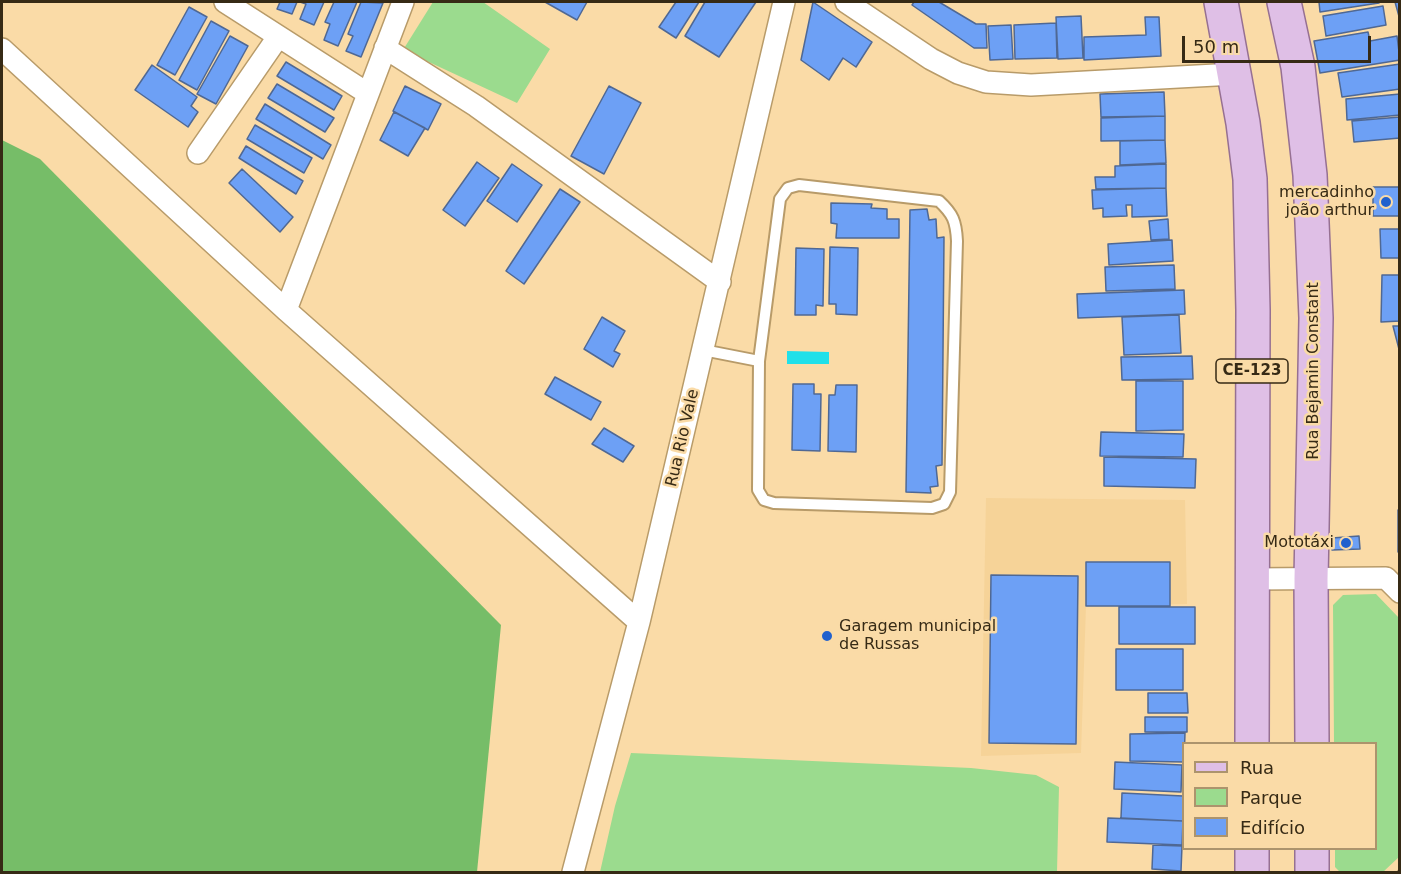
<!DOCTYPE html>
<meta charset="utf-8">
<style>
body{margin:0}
#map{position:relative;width:1401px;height:874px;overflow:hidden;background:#fadba7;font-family:"DejaVu Sans",sans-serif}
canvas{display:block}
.frame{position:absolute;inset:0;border:3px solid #362a15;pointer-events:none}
.legend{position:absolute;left:1182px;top:742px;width:195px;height:108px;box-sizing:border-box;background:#fadba7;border:2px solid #ac946d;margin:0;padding:8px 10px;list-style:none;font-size:18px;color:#362a15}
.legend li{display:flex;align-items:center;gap:12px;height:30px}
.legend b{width:30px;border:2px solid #ac946d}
.scale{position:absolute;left:1182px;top:36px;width:189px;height:27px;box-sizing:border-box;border:3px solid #362a15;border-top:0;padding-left:8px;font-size:18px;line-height:21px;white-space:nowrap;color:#362a15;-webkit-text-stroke:4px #fadba7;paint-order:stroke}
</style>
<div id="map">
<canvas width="1401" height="874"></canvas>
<div class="frame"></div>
<ul class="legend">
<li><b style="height:8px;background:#dfbfe6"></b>Rua</li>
<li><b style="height:16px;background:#9bdb8e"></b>Parque</li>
<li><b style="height:16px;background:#6da0f5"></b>Edifício</li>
</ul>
<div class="scale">50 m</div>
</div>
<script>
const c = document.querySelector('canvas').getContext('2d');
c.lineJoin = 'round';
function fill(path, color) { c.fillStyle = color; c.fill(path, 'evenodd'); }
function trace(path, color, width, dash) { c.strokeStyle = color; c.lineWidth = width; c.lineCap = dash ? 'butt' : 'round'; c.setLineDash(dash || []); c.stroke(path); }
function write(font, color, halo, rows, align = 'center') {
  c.font = font + ' "DejaVu Sans",sans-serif'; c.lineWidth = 5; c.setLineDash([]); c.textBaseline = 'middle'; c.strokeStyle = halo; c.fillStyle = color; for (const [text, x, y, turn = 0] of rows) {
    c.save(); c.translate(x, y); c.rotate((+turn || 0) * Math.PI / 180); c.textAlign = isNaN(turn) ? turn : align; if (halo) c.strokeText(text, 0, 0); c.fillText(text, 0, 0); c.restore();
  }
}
const built = new Path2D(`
 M986 498 1185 500 1187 604 1086 606 1081 753 981 756Z`);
const green = new Path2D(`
 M433 2H483L550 49 517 103 403 50Z
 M1376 594 1399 618V857L1383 872H1340L1335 867V849L1376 848V744L1334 743 1333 605 1343 595Z
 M631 753 971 768 1036 775 1059 787 1057 872H600L615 806Z`);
const forest = new Path2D(`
 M2 140 40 159 501 625 477 872H2Z`);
const water = new Path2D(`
 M787 351 829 352V364H787Z`);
const building = new Path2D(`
 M280 2H297L292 14 277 9Z
 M300 2H324L314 25 300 19 306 4Z
 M334 2H357L338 46 324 40 330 24 325 22Z
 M361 2 383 3 361 57 346 51 353 36 348 34Z
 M545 2H587L577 20Z
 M676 2H699L676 38 659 27Z
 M705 2H756L719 57 685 36Z
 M813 2 872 42 856 67 843 58 829 80 801 60Z
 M914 2H939L976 24H986L987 48H974L912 5Z
 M1319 2H1378L1379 3 1320 12Z
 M1395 2H1400V20Z
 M1383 6 1386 25 1326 36 1323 16Z
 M189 7 207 17 175 75 157 65Z
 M1081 16 1083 58 1058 59 1056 17Z
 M1145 17H1159L1161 56 1084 60V37L1146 35Z
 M211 21 229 31 197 90 179 80Z
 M1056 23 1057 58 1015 59 1014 25Z
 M1011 25 1013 59 990 60 988 26Z
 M1368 32 1370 41 1397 36 1400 60 1320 73 1314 41Z
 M230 36 248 46 216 104 197 94Z
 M286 62 342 96 334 110 277 76Z
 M1400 64V89L1342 97 1338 73Z
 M152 65 197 97 191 106 198 112 188 127 135 90Z
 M277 84 334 118 325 132 268 98Z
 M405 86 441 104 428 130 393 111Z
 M609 86 641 103 604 174 571 156Z
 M1164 92 1165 116 1101 117 1100 94Z
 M1400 94V115L1347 120 1346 99Z
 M265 104 331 145 323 159 256 119Z
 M394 112 425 128 408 156 380 140Z
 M1165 116V140L1101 141V118Z
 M1400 117V138L1354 142 1352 121Z
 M255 125 312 158 304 173 247 139Z
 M1165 140 1166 163 1120 165V141Z
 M246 146 303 181 296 194 239 158Z
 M477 162 499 178 465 226 443 210Z
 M512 164 542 185 517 222 487 201Z
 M1166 164V188L1096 189 1095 177H1115V166Z
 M242 169 293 217 280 232 229 183Z
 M1373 187H1400V216H1373Z
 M1166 188 1167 216 1132 217V205H1126L1127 216 1103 217V208L1093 209 1092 190Z
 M560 189 580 202 524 284 506 271Z
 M831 203 872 204 871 208 887 209V219H899V238H836L837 224 831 223Z
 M927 209 929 220 936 219 937 238 944 237 942 465 936 466 938 486 930 487 931 493 906 492 910 210Z
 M1168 219 1169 239 1151 240 1149 221Z
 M1380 229H1400V258H1381Z
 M1172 240 1173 261 1109 265 1108 244Z
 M830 247 858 248 857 315 836 314V304H829Z
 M796 248 824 249 823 306 816 305V315H795Z
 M1174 265 1175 289 1106 291 1105 267Z
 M1382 275H1400V321L1381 322Z
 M1184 290 1185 314 1078 318 1077 294Z
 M1179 315 1181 353 1124 355 1122 317Z
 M602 317 625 331 614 351 620 354 613 367 584 349Z
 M1393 326H1400V353Z
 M1192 356 1193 379 1122 380 1121 357Z
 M555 377 601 402 591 420 545 394Z
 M1136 381H1183V430L1136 431Z
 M793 384H814V394H821L820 451 792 450Z
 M836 385H857L856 452 828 451 829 395H835Z
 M604 428 634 446 623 462 592 444Z
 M1101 432 1184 434 1183 457 1100 456Z
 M1104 457 1196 459 1195 488 1104 486Z
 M1398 510H1400V552H1398Z
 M1359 536 1360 549 1332 550V538Z
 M1086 562H1170V606H1086Z
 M991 575 1078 576 1076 744 989 743Z
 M1119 607H1195V644H1119Z
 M1116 649H1183V690H1116Z
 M1148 693H1187L1188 713H1148Z
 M1145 717H1187V732H1145Z
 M1185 733 1184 762 1130 761V734Z
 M1115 762 1182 765 1181 792 1114 789Z
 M1122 793 1183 796V821L1121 818Z
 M1108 818 1183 821 1182 845 1107 842Z
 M1153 845 1182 846 1181 871 1152 869Z`);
const path = new Path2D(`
 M1398 872 1400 871`);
const service = new Path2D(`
 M799 185 939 201C953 214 956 221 957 241L950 492 944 504 932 508 774 503 764 500 758 490 759 361 780 199 788 188Z
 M703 350 759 361`);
const minor = new Path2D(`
 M225 2 367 93
 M846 2 931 59 958 73 986 82 1031 85 1234 74
 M385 48 476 106 720 282
 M2 49 286 310 639 622
 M198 153 278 37
 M286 310 403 2
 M1252 579 1386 578 1400 592
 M573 872 639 622 784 2`);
const primary = new Path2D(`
 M1221 2 1243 123 1250 179 1253 310 1252 744
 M1284 2 1298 67 1310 175 1316 318 1311 579 1312 744
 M1252 848V872
 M1312 848V872`);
const markers = [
 [1386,202,6,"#2161cd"],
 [1346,543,6,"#2161cd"],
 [827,636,6,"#2161cd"]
];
const shields = [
 [1252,371,72]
];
const shieldNames = [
 ["CE-123",1252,371]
];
const poiNames = [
 ["mercadinho",1374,193],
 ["joão arthur",1374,211],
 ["Mototáxi",1334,543],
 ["Garagem municipal",839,627,"left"],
 ["de Russas",839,645,"left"]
];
const streetNames = [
 ["Rua Bejamin Constant",1314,371,-90],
 ["Rua Rio Vale",683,438,-77]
];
fill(built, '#f6d398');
fill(green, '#9bdb8e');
fill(forest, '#76bd68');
fill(water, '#20e0e9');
fill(building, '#6da0f5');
trace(building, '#4f6894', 1.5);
trace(service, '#b89b69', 14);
trace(minor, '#b89b69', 24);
trace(primary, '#967092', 36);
trace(path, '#a58e68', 4, [3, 4.5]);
trace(service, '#fff', 10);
trace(minor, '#fff', 21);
trace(primary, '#dfbfe6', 33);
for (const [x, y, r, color] of markers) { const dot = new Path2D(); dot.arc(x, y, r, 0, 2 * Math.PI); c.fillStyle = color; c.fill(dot); trace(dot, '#fadba7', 2); }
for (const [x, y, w] of shields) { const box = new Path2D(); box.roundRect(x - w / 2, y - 12, w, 24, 4.5); c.fillStyle = '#fadba7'; c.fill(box); trace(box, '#362a15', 1.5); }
write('bold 15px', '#362a15', null, shieldNames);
write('16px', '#362a15', '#fadba7', poiNames, 'right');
write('16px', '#362a15', '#fadba7', streetNames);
</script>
